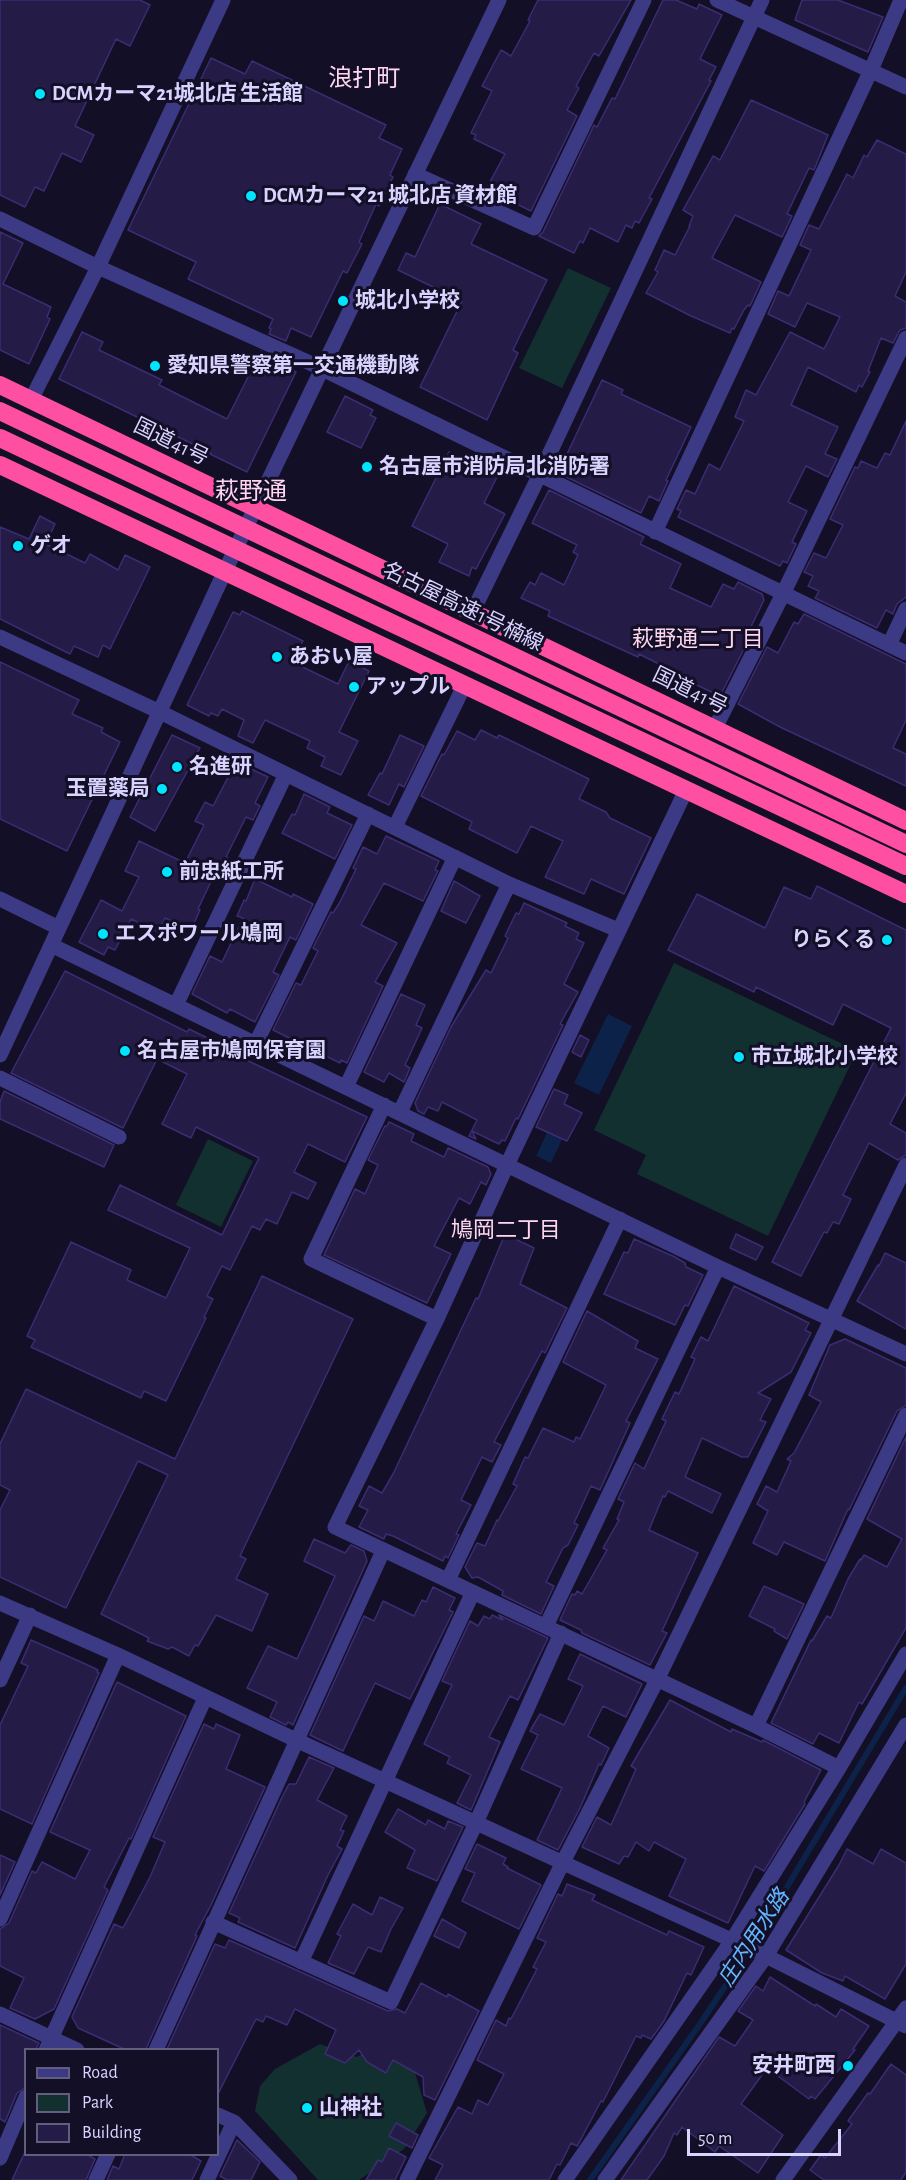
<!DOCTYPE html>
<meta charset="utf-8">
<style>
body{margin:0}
#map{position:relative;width:906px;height:2180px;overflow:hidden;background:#130f26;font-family:"Alegreya Sans",sans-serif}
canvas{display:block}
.legend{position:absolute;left:24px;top:2048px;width:195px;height:108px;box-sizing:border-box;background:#130f26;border:2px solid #625e7d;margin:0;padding:8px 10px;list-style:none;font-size:18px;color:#d9d4ff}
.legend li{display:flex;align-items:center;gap:12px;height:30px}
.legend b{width:30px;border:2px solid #625e7d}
.scale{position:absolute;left:687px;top:2129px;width:154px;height:27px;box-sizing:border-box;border:3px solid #d9d4ff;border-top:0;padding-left:8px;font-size:18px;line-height:21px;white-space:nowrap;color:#d9d4ff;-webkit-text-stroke:4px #130f26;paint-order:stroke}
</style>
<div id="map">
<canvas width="906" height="2180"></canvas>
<ul class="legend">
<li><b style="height:8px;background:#3d3a85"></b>Road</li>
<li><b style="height:16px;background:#12302f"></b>Park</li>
<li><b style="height:16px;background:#241b47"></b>Building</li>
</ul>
<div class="scale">50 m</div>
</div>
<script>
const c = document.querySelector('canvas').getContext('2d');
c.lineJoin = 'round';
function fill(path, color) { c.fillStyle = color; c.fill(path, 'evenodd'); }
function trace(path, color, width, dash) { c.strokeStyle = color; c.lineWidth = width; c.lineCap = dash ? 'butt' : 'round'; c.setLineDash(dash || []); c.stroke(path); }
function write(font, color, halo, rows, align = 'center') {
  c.font = font + ' "Alegreya Sans","Noto Sans JP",sans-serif'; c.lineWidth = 6; c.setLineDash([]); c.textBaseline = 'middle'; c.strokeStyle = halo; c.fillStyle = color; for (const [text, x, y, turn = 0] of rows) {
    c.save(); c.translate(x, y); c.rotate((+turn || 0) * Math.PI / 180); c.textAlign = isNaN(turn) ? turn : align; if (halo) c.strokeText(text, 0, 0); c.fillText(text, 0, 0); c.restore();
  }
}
const green = new Path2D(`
 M568 268 611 288 562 388 519 368Z
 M674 963 857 1051 768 1236 637 1174 646 1155 594 1130Z
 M208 1139 253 1161 221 1227 176 1205Z
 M402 2029 427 2113 404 2149 359 2180H318L255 2111 260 2086 275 2069 320 2044 357 2057Z`);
const water = new Path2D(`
 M608 1014 632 1026 599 1095 574 1083Z
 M552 1122 567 1129 551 1163 536 1156Z`);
const stream = new Path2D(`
 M590 2180 702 2021 751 1947 906 1688`);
const building = new Path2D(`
 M0 0H140L150 5 130 46 116 39 75 126 94 135 81 162 62 153 44 191 35 187 25 207 0 195Z
 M538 0H631L599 56 594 53 576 86 579 88 567 110 577 116 531 211 486 189 505 154 474 139 476 135 471 133 492 91 482 86 501 50 511 56 530 21 528 20Z
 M663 0H676L697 9 699 4 722 15 700 59 716 67 709 80 711 81 649 198 652 199 639 223 635 221 632 228 626 225 618 242 590 228 583 243 580 241 574 253 539 236 543 232 594 125 597 127 612 98 615 99Z
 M802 0H838L883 17 868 52 795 20Z
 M211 58 245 74 252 61 386 125 379 138 402 149 390 175 393 177 379 206 376 204 359 242 362 244 347 273 343 271 311 337 291 328 286 341 269 334 271 329 269 328 273 319 188 279 196 262 128 230Z
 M751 100 828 135 814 170 809 168 787 214 792 216 782 237 735 215 712 258 761 282 750 306 748 305 744 310 734 329 732 328 730 333 689 315 646 293 658 272 655 270 664 250 675 255 690 226H689L693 216 683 210 713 156 720 160Z
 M877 140 906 154V272L895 296 906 302V328L900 330 893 343 881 338 868 371 870 372 862 387 859 385 856 392 808 367 791 405 838 427 825 454 837 459 828 477 806 466 788 502 807 511 792 542 796 544 787 563 783 561 780 566 678 517 681 511 677 509 686 490 695 494 709 464 720 470 744 421 735 417 746 390 756 395 790 332 824 349 840 317 807 303 795 327 768 314 778 291 789 296 811 250 800 245 809 225 819 229 847 174 853 178 864 155 867 157Z
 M440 204 481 224 471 244 547 280 513 350 518 353 487 420 420 387 462 301 398 270 406 253 415 257Z
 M0 232 23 243 3 284 51 307 47 317 50 319 29 364 0 350Z
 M82 332 103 342 99 350 162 380 159 385 227 419 261 351 278 359 276 362 296 372 247 472 210 454 211 453 59 379Z
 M602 380 623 390 621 394 691 427 666 480 668 481 659 501 649 496 641 513 558 473Z
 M345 396 373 410 370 415 376 418 361 448 327 432Z
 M906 421V597L897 604 893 614 886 610 877 628 815 598 819 591 808 586 813 576 804 572 814 553 826 558 843 525 830 519 855 467 858 468 861 461 877 468 885 453 890 455Z
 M449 452 498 475 484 503 505 514 476 569 472 567 469 576 439 562 448 544 412 526Z
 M549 490 644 537 640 544 681 564 670 588 711 607 723 584 734 589 738 582 762 594 764 600 746 637 749 639 720 696 682 678 683 676 639 654 638 657 548 616 550 611 521 598 530 582 535 585 541 573 564 585 578 555 573 552 577 545 532 523Z
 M40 516 55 524 46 544 85 563 90 554 118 570 125 555 150 567 110 649 103 645 98 657 74 646 70 654 0 619V527L29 539Z
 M242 611 303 641 292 662 338 684 349 661 369 671 339 732 358 741 341 775 321 766 325 757 307 748 310 741 265 720 253 743 238 736 244 720 222 709 218 716 211 713 209 716 187 705 233 612 240 615Z
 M804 614 906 664V720L893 748 906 754V786L780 727 738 704 767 647 778 653 794 622 798 624Z
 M0 662 79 700 72 714 103 728 101 732 120 742 67 851 0 819Z
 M481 730 497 738 499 735 589 779 579 799 606 812 610 818 651 838 624 894 591 879 584 894 545 877 563 841 531 826 517 853 469 829 472 822 421 796 442 754 444 755 457 731 475 740Z
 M172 735 200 748 155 831 130 817Z
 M400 735 424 746 404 787 399 784 389 805 368 795 380 773 382 774Z
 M236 762 268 777 255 803 260 806 253 820 246 817 226 857 228 858 220 876 215 873 198 909 200 910 191 930 165 918 158 932 131 919 115 950 108 947 104 955 79 942 101 900 122 911 139 877 125 871 139 841 185 863 204 825 195 821 205 802 213 806Z
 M304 794 330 807 327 813 352 825 335 859 282 833 292 814 295 815Z
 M386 836 439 861 435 870 438 871 423 901 384 883 361 925 397 943 375 982 383 986 347 1063 341 1060 340 1063 273 1030 296 983 301 985 318 951 313 948 331 912 333 913 340 902 356 869 353 868 363 847 377 854Z
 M255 879 292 897 293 894 313 904 296 940 290 937 273 972 279 975 255 1022 230 1009 227 1013 192 994 210 956 222 962 243 918 237 916 244 900 246 901Z
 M454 881 480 896 466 923 441 911Z
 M817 886 906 930V1093L890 1124 906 1133V1155L898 1160 869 1143 843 1195 851 1199 839 1224 833 1222 827 1233 824 1232 801 1276 772 1262 891 1028 843 1004 833 1025 756 987 754 992 668 950 697 894 765 928 784 887 811 899Z
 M524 903 567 923 565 926 579 933 576 939 584 943 564 984 578 992 560 1024 563 1025 518 1119 516 1118 505 1141 502 1140 499 1144 472 1131 476 1139 469 1136 477 1120 442 1102 438 1111 428 1107 424 1114 418 1111 415 1103 451 1027 465 1004 486 970 491 973 508 938 505 936 516 913 519 914Z
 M65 971 187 1032 189 1029 241 1054 240 1057 367 1117 345 1162 308 1144 294 1172 316 1183 308 1199 292 1192 277 1224 266 1219 260 1230 252 1226 230 1270 222 1266 207 1296 213 1299 204 1317 206 1318 166 1401 144 1391 141 1398 31 1347 35 1340 27 1336 71 1242 131 1270 127 1280 166 1298 190 1248 108 1210 120 1185 222 1235 259 1158 196 1127 191 1138 162 1124 187 1074 157 1059 123 1128 11 1073Z
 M401 994 425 1005 416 1025 422 1028 405 1065 410 1068 404 1082 389 1073 384 1082 364 1072Z
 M580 1035 589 1040 581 1057 572 1052Z
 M554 1089 568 1095 564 1104 582 1113 567 1141 536 1127Z
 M4 1091 114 1145 104 1167 0 1119V1102Z
 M389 1122 414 1134 411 1141 444 1157 448 1148 488 1167 491 1174 486 1185 481 1182 470 1204 459 1198 434 1246 451 1254 427 1303 324 1255 355 1189 365 1194 378 1165 368 1160 385 1126H387Z
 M505 1234 534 1248 520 1284 567 1308 545 1353 542 1351 494 1442 501 1445 492 1462 482 1457 461 1500 471 1505 456 1534 459 1535 448 1558 445 1556 443 1561 393 1536 386 1534 384 1539 359 1527 368 1510 359 1506 369 1486 382 1493 393 1474 476 1298 478 1299Z
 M736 1234 763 1247 756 1260 730 1248Z
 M634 1239 675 1257 685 1263 686 1267 703 1275 688 1306 685 1305 675 1325 604 1294 624 1252 628 1253Z
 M885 1253 906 1263V1329L857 1301 878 1265 879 1266Z
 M262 1276 353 1319 240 1556 246 1559 236 1579 268 1594 252 1631 216 1615 198 1646 195 1645 189 1656 172 1647 168 1649 147 1641 149 1638 101 1614 168 1475 138 1461 66 1608 0 1577V1510L10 1490 0 1485V1444L26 1389 175 1459Z
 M734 1286 809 1323 805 1330 811 1333 791 1372 758 1393 771 1399 760 1420 766 1422 748 1457H742L702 1438 685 1477 721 1494 712 1513 668 1491 665 1497 663 1496 649 1530 698 1553 662 1631 667 1633 650 1665 582 1633 581 1630 560 1620 572 1594 575 1595 577 1591 582 1594 607 1550 603 1548 619 1520 617 1519 624 1502 618 1499 635 1463 644 1469 666 1421 662 1419 675 1392 679 1394 695 1359 691 1357 701 1337 708 1341Z
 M587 1311 638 1341 635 1348 658 1359 626 1421 630 1423 600 1490 591 1486 574 1523 578 1525 568 1545 563 1548 546 1582 554 1586 541 1614 502 1595 503 1591 478 1577 472 1578 465 1567 477 1543 485 1546 497 1520 498 1521 517 1486 513 1484 525 1457 528 1458 543 1428 574 1442 576 1437 580 1439 606 1385 563 1362Z
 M845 1339 906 1368V1405L897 1411 849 1510 848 1509 825 1561 784 1542 777 1555 753 1543 768 1511 757 1504 766 1486 777 1492 791 1461 787 1459 794 1453 821 1402 809 1395 830 1345Z
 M906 1437V1628L862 1704 859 1702 839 1743 819 1733 813 1744 771 1723 811 1640 812 1641 827 1616 831 1618 848 1579 860 1559 861 1560 864 1555 887 1567 902 1539 867 1519Z
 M314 1539 345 1553 351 1545 364 1551 367 1561 293 1725 288 1722 286 1725 270 1717 277 1702 247 1688 268 1646 297 1659 335 1576 304 1561Z
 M764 1586 804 1604 787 1639 774 1631 775 1629 749 1616Z
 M433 1587 455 1598 449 1610 453 1612 410 1699 375 1683 343 1751 310 1735 364 1616 374 1621 383 1601 414 1616 422 1600 426 1602Z
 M492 1615 503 1620 499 1615 548 1638 518 1700 510 1696 489 1737 500 1742 471 1810 457 1803 471 1775 447 1763 450 1757 424 1744 452 1685 442 1681 470 1621 478 1626 484 1616 490 1619Z
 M31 1640 81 1662 98 1670 97 1672 99 1673 32 1824 0 1809V1725L28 1666 21 1663Z
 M580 1654 642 1684 626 1717 603 1706 588 1736 609 1748 601 1765 599 1764 580 1808 558 1850 537 1840 562 1788 521 1769 538 1735 530 1731 540 1714 564 1725 583 1686 568 1679Z
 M117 1682 186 1716 131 1839 129 1838 104 1887 108 1890 54 2009 35 2019 10 2008 24 1978 0 1966V1929L9 1923 32 1871 36 1873 42 1862 75 1879 90 1850 50 1832Z
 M670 1700 731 1732 732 1729 762 1742 763 1740 821 1770 804 1802 805 1804 764 1871 755 1866 728 1923 669 1896 686 1859 654 1842 649 1851 636 1842 628 1857 624 1856 619 1864 582 1847 597 1817 611 1825 636 1769 631 1766Z
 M204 1724 214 1729 216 1724 240 1735 226 1769 265 1787 211 1905 195 1935 197 1936 146 2049H124L78 2028 72 2017 114 1924 123 1928 150 1877 165 1842 153 1837Z
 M309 1757 334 1768 317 1800 347 1816 340 1830 344 1831 337 1846 342 1849 328 1875 295 1948 238 1922 240 1918 229 1913 283 1795 289 1784H296Z
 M398 1809 426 1825 428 1820 445 1829 448 1821 463 1827 437 1881 407 1868 415 1850 385 1832Z
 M477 1844 506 1858 503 1864 508 1867 507 1868 541 1885 519 1929 462 1901 475 1873 465 1869Z
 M847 1849 873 1864 881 1849 906 1863V1964L885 1999 845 1976 843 1981 822 1973 786 1950 839 1865Z
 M0 1855 15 1862 0 1895Z
 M567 1884 595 1895 592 1900 667 1935 669 1931 704 1947 691 1975 687 1973 664 2021 651 2039 642 2035 641 2038 636 2036 603 2102 601 2101 580 2141 577 2146 571 2143 560 2165 557 2164 549 2180H435L443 2165 429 2158 458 2107 472 2114 478 2100 488 2105 504 2074 477 2060 496 2020 506 2026 509 2018 511 2019 537 1969 533 1967 546 1942 537 1938 558 1894 562 1896Z
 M380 1897 403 1908 391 1929 381 1952 368 1947 354 1974 328 1963 341 1936 337 1934 353 1904 372 1915Z
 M442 1919 466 1933 459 1948 434 1936Z
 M229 1940 388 2011 397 2009 405 2013 421 1983 447 1997 448 1994 479 2011 435 2100 424 2095 423 2077 393 2060 386 2073 367 2062 359 2050 345 2063 325 2054 336 2030 295 2009 287 2025 266 2016 263 2022 256 2019 218 2094V2049H167L215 1944 225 1948Z
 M770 1977 815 2006 816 2004 836 2017 841 2009 869 2026 853 2049 855 2050 815 2099 811 2096 809 2099 767 2068 741 2104 783 2135 758 2173 719 2146 715 2152 682 2127 677 2135 674 2133 664 2156 647 2180H621L719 2037 735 2046 753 2020 738 2011 756 1986 763 1991Z
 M0 2025 39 2043 36 2049H26V2087L17 2093 5 2122 0 2119Z
 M891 2064 906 2075V2172L901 2180H824L810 2170 821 2155 825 2158 852 2124 848 2121 868 2093 870 2094Z
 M396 2123 418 2135 412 2148 389 2136Z
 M237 2140 260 2162 251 2180H227L220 2176Z
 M389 2148 406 2157 395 2180H366L378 2160 382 2162Z
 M24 2154H86L95 2159 86 2180H12Z
 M125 2154H189L201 2161 192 2180H107L113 2166 119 2169Z`);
const minor = new Path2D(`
 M717 0 906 87
 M415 174 534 228 644 0
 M0 219 98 267 310 363 906 653
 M31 400 98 267 223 0
 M655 532 871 70 901 0
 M473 611 540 474 762 0
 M0 637 160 712 509 884 618 930
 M889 645 906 609
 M715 728 783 594 906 338
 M686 790 507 1165 437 1319 335 1527 756 1726 839 1768
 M395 827 465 684
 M0 899 59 928
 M51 945 718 1267 906 1354
 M176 1005 286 774
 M256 1043 368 814
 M0 1055 225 571 499 0
 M0 1078 119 1137
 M346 1087 455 857
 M384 1105 311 1259 437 1319
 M400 1112 509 884
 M448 1580 620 1219
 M0 1603 118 1655 298 1741 766 1956 906 2026
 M546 1626 718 1267
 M0 1680 30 1615
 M756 1726 906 1415
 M0 1919 118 1655
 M213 1922 391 2002 476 1823 561 1633
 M301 1962 473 1592
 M0 2014 77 2050
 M46 2050 205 1698
 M156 2050 383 1551
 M218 2115 234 2122 290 2180
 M0 2158 26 2097
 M96 2180 108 2154
 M207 2180 234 2122
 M407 2180 563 1862 657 1680 906 1165
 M565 2180 731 1942 839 1768 906 1654
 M605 2180 766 1956 906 1725
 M783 2180 906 2008`);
const highway = new Path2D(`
 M0 385 906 821
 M0 465 906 894`);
const highwayBridge = new Path2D(`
 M0 411 906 844
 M0 438 906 866`);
const markers = [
 [40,94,6,"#00e5ff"],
 [251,196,6,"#00e5ff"],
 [343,301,6,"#00e5ff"],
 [155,366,6,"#00e5ff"],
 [367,467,6,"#00e5ff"],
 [18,546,6,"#00e5ff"],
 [277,657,6,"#00e5ff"],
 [354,687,6,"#00e5ff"],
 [177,767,6,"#00e5ff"],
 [162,789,6,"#00e5ff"],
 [167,872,6,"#00e5ff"],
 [103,934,6,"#00e5ff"],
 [887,940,6,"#00e5ff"],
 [125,1051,6,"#00e5ff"],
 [739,1057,6,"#00e5ff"],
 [848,2066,6,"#00e5ff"],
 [307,2108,6,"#00e5ff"]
];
const poiNames = [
 ["DCMカーマ21城北店 生活館",52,94],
 ["DCMカーマ21 城北店 資材館",263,196],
 ["城北小学校",355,301],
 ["愛知県警察第一交通機動隊",167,366],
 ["名古屋市消防局北消防署",379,467],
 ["ゲオ",30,546],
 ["あおい屋",289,657],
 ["アップル",366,687],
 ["名進研",189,767],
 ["玉置薬局",150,789,"right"],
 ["前忠紙工所",179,872],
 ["エスポワール鳩岡",115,934],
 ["りらくる",875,940,"right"],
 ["名古屋市鳩岡保育園",137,1051],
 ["市立城北小学校",751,1057],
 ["安井町西",836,2066,"right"],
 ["山神社",319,2108]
];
const streetNames = [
 ["国道41号",171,442,26],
 ["名古屋高速1号楠線",463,607,26],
 ["国道41号",690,691,26]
];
const neighbourhoodNames = [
 ["萩野通二丁目",698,639],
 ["鳩岡二丁目",506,1230]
];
const waterNames = [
 ["庄内用水路",754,1938,-57]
];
const quarterNames = [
 ["浪打町",364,79],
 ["萩野通",251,492]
];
fill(green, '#12302f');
fill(water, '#0c2248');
trace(stream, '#0c2248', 6);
fill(building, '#241b47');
trace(building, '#3b2d73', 1.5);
trace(minor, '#3d3a85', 15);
trace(highway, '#ff4fa3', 18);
trace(highwayBridge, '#ff4fa3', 18);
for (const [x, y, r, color] of markers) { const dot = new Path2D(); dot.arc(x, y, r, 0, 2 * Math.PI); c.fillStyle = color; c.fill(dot); trace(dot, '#130f26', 2); }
write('bold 21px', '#d9d4ff', '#130f26', poiNames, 'left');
write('21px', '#d9d4ff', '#130f26', streetNames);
write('22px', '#ffd6f0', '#130f26', neighbourhoodNames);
write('italic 22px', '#62b6ff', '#130f26', waterNames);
write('24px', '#ffd6f0', '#130f26', quarterNames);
</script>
